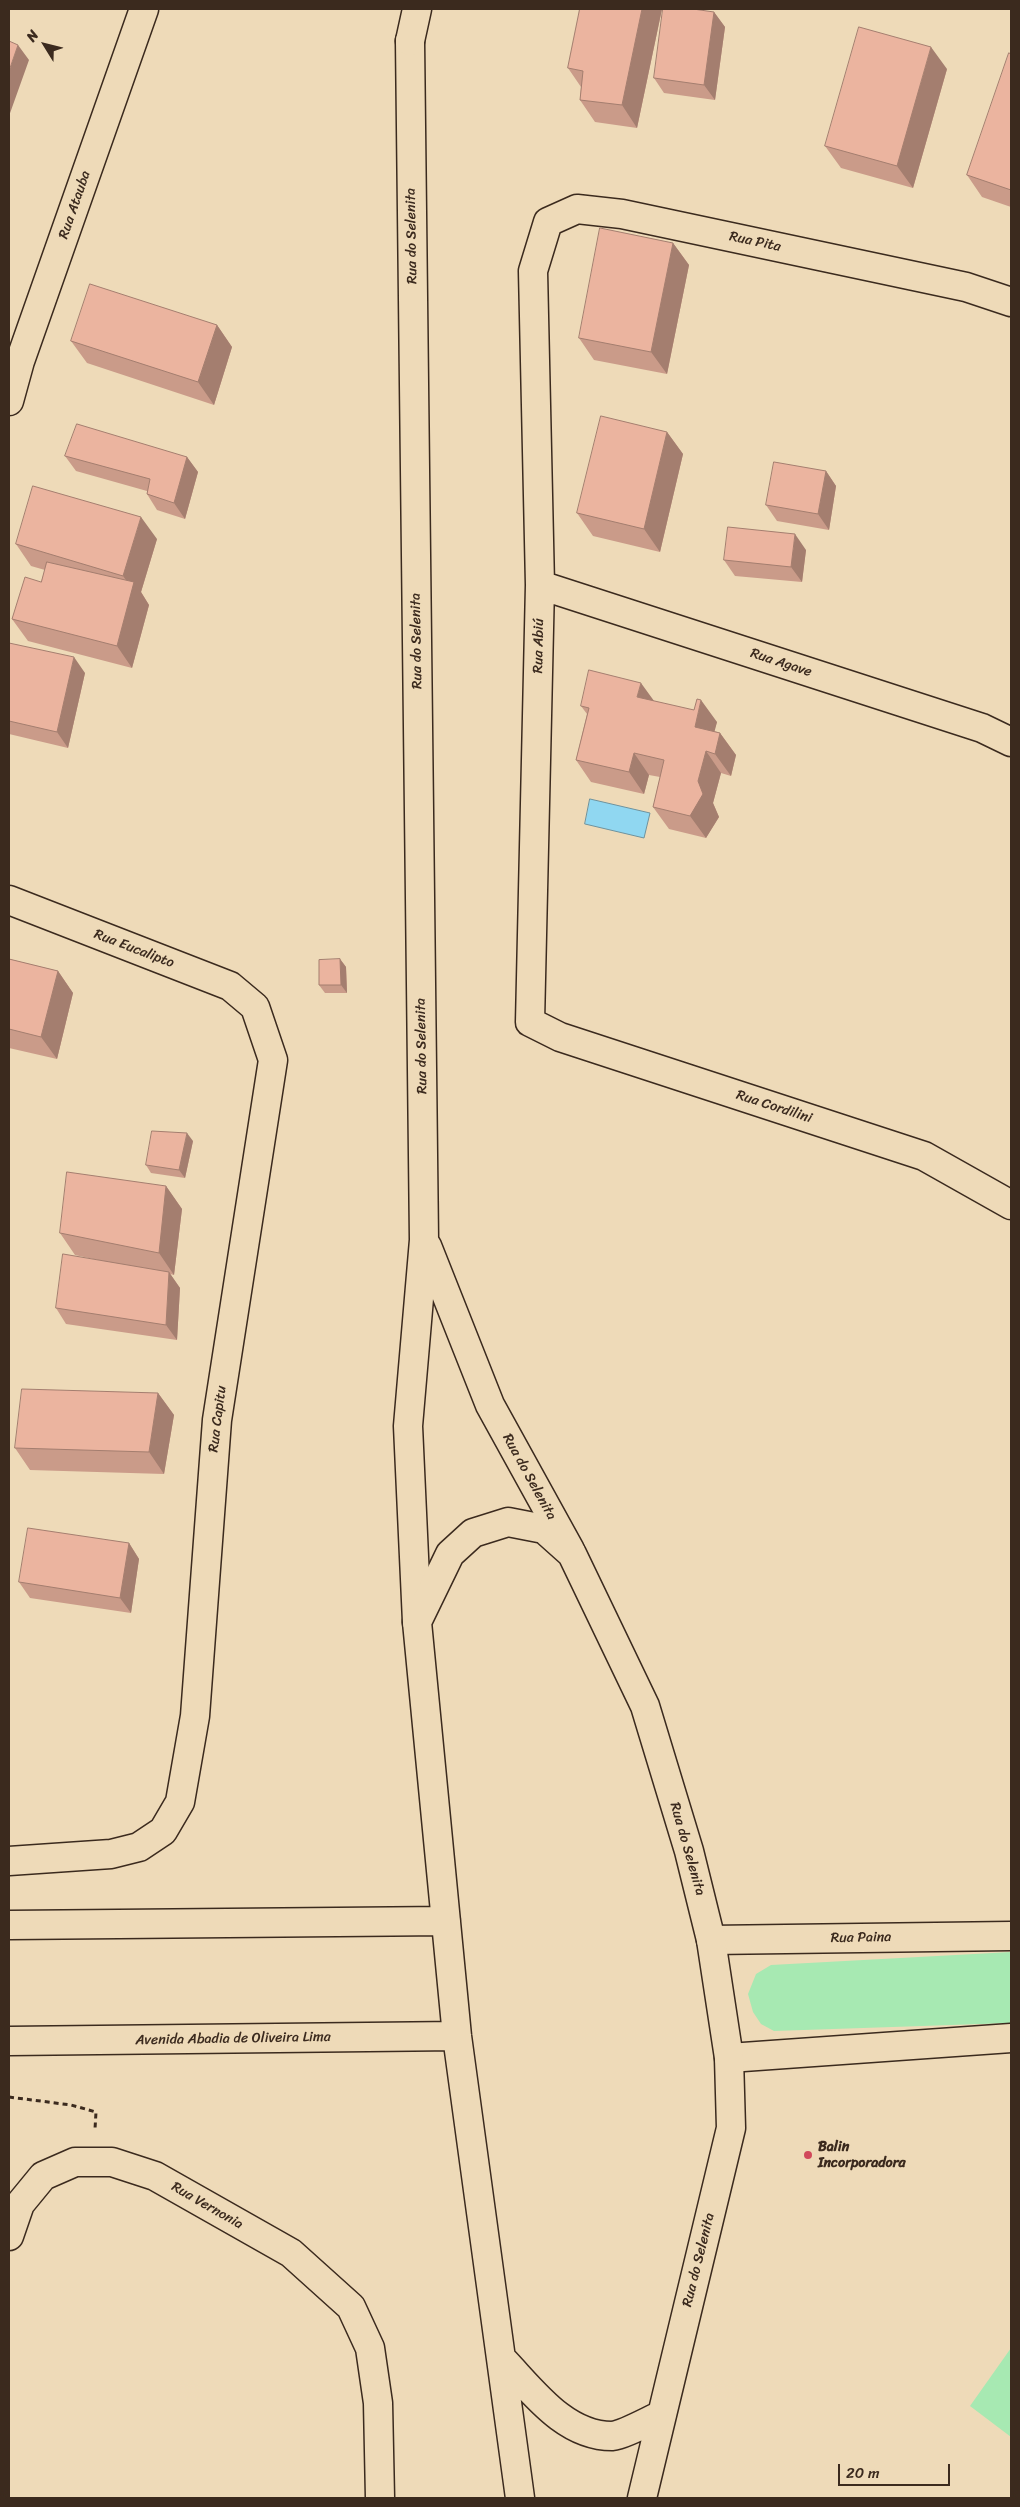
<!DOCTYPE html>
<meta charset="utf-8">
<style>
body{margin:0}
#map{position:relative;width:1020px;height:2507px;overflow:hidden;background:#eedab8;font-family:Sriracha,sans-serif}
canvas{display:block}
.frame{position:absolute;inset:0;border:10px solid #3b2a1e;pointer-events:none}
.north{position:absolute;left:20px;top:20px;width:50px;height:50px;-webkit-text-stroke:4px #eedab8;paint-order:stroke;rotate:306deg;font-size:14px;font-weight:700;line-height:20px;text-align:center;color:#3b2a1e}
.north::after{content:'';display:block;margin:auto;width:18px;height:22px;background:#3b2a1e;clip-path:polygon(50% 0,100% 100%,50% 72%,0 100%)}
.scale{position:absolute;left:838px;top:2464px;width:112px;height:22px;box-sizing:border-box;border:2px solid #3b2a1e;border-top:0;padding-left:6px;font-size:15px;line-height:18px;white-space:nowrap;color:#3b2a1e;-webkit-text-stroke:4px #eedab8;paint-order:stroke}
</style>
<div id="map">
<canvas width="1020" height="2507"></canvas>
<div class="frame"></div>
<div class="north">N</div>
<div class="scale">20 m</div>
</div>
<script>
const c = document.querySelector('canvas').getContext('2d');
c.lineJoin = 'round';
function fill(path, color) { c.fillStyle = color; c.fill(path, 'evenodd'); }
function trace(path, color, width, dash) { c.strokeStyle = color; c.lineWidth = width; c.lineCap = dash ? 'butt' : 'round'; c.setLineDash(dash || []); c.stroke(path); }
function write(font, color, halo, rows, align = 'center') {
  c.font = font + ' Sriracha,sans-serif'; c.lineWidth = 4; c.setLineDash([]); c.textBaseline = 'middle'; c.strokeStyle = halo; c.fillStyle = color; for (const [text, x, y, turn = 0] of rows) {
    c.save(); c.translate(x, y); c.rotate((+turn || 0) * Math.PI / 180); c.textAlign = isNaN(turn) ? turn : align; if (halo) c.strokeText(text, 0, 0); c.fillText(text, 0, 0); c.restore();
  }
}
const green = new Path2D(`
 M1011 1952V2023L774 2031 761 2024 753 2012 748 1994 756 1974 771 1965Z
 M1011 2348V2437L970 2406Z`);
const water = new Path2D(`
 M590 799 650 813 644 838 585 824Z`);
const path = new Path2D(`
 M9 2097 71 2105 96 2112 95 2129`);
const minor = new Path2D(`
 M410 41 424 1240 408 1426 417 1622
 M1011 302 966 287 622 214 577 209 548 222 533 271 540 585 530 1022 560 1037 924 1156 1011 1205
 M9 401 20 361 144 9
 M540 585 982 728 1011 742
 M9 900 230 986 255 1007 273 1060 217 1420 195 1716 180 1802 163 1831 139 1847 111 1854 9 1861
 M427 1246 490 1405 570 1550
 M711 1940 1011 1936
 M729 2058 1011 2038
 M9 2236 20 2204 43 2176 75 2162H112L155 2176 291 2253 351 2307 370 2348 378 2403 380 2498`);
const tertiary = new Path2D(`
 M9 1925 446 1921
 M9 2041 457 2036
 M502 2359C532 2390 564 2436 612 2436 624 2435 650 2420 662 2415
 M520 2498 457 2036 417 1622 450 1554 473 1533 508 1522 544 1529 572 1554 645 1706 689 1851 711 1940 729 2058 731 2128 642 2498`);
const trunk = new Path2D(`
 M410 41 417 9`);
const wall = new Path2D(`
 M580 9H662L637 128 595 122 580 100 581 87 568 68Z
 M714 12 725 27 715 100 664 93 654 78Z
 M1011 54V207L982 197 967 175Z
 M947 69 913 188 841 168 825 146Z
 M673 243 689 265 667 374 594 360 579 338Z
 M217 325 232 347 214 405 87 363 71 341Z
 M667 432 683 454 660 552 593 536 577 513Z
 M65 456 187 457 198 472 185 519 157 510 147 494V491L76 471Z
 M826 471 836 486 829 530 777 521 766 505Z
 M157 539 141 592 149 605 132 668 28 641 12 619 41 582 45 570 31 566 16 544Z
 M806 550 802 582 735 576 724 560Z
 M9 643 85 673 68 748 9 734Z
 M654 701 717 722 714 731 720 733 736 755 731 776 721 773 713 803 719 817 706 838 669 829 653 807 660 777 649 775 644 794 591 782 576 760 587 714 581 706Z
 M9 959 58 971 73 993 57 1059 9 1048Z
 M340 959 346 967 347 993H325L319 985Z
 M193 1141 185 1178 151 1173 146 1165Z
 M166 1186 182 1209 174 1275 170 1274 180 1288 177 1340 66 1324 56 1308 102 1261 75 1255 60 1233Z
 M158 1393 174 1415 164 1474 30 1470 15 1448Z
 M129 1543 139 1559 131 1613 30 1598 19 1582Z`);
const shadedWall = new Path2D(`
 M642 9H662L637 128 622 105Z
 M714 12 725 27 715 100 704 85Z
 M18 45 29 60 9 116V71Z
 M931 47 947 69 913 188 897 166Z
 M673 243 689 265 667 374 651 352Z
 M217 325 232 347 214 405 198 382Z
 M667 432 683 454 660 552 644 529Z
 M187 457 198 472 185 519 174 503Z
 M826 471 836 486 829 530 818 514Z
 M141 517 157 539 141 592 149 605 132 668 117 646 132 588 123 576Z
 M795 534 806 550 802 582 791 567Z
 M74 657 85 673 68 748 57 732Z
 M641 683 657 705 637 697Z
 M701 700 717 722 710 749 695 727Z
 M720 733 736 755 731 776 715 754Z
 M706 751 721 773 713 803 719 817 706 838 690 816 698 781Z
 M634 753 649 775 644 794 629 772Z
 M340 959 346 967 347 993 341 985Z
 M58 971 73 993 57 1059 41 1037Z
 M187 1133 193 1141 185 1178 179 1170Z
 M166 1186 182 1209 174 1275 159 1253Z
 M169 1272 180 1288 177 1340 166 1325Z
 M158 1393 174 1415 164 1474 149 1452Z
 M129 1543 139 1559 131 1613 120 1598Z`);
const building = new Path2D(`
 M580 9H642L622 105 580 100 583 71 568 68Z
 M663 9H693L714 12 704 85 654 78Z
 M859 27 931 47 897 166 825 146Z
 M9 41 18 45 9 71Z
 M1009 53 1011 54V190L967 175Z
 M600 228 673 243 651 352 579 338Z
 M90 284 217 325 198 382 71 341Z
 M601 416 667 432 644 529 577 513Z
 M77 424 187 457 174 503 147 494 150 479 65 456Z
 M774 462 826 471 818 514 766 505Z
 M33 486 141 517 123 576 16 544Z
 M728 527 795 534 791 567 724 560Z
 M47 562 134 582 117 646 12 619 25 577 41 582Z
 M9 643 74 657 57 732 9 721Z
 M589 670 641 683 637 697 694 710 697 699 701 700 695 727 720 733 715 754 706 751 698 781 703 794 690 816 653 807 664 760 634 753 629 772 576 760 589 708 581 706Z
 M9 959 58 971 41 1037 9 1029Z
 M340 959 341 985H319V960Z
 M152 1131 187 1133 179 1170 146 1165Z
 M67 1172 166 1186 159 1253 60 1233Z
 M63 1254 169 1272 166 1325 56 1308Z
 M22 1389 158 1393 149 1452 15 1448Z
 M28 1528 129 1543 120 1598 19 1582Z`);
const markers = [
 [808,2155,5,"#d1495b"]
];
const streetNames = [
 ["Rua Atauba",75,205,-71],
 ["Rua do Selenita",412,236,-91],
 ["Rua Pita",755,242,12],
 ["Rua do Selenita",417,641,-91],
 ["Rua Abiú",539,646,-89],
 ["Rua Agave",781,663,18],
 ["Rua Eucalipto",134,949,21],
 ["Rua do Selenita",422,1046,-91],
 ["Rua Cordilini",774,1107,18],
 ["Rua Capitu",218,1419,-83],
 ["Rua do Selenita",529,1477,61],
 ["Rua do Selenita",687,1849,74],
 ["Rua Paina",861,1938,-1],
 ["Avenida Abadia de Oliveira Lima",233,2039,-1],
 ["Rua Vernonia",207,2206,30],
 ["Rua do Selenita",699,2260,-76]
];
const poiNames = [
 ["Balin",818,2147],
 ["Incorporadora",818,2163]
];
fill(green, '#a7e9b2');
fill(water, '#90d7f1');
trace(water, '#6e929d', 1);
trace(minor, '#3b2a1e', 31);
trace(tertiary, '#3b2a1e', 31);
trace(trunk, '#3b2a1e', 31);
trace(path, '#3b2a1e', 3, [5, 4]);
trace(minor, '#eedab8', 28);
trace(tertiary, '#eedab8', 28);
trace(trunk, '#eedab8', 28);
fill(wall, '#ca9b89');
fill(shadedWall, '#a47e6f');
fill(building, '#ebb49f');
trace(building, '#a47e6f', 1);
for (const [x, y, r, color] of markers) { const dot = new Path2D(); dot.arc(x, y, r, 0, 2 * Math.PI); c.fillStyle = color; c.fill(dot); trace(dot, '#eedab8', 2); }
write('14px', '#3b2a1e', '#eedab8', streetNames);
write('bold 14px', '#3b2a1e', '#eedab8', poiNames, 'left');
</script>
